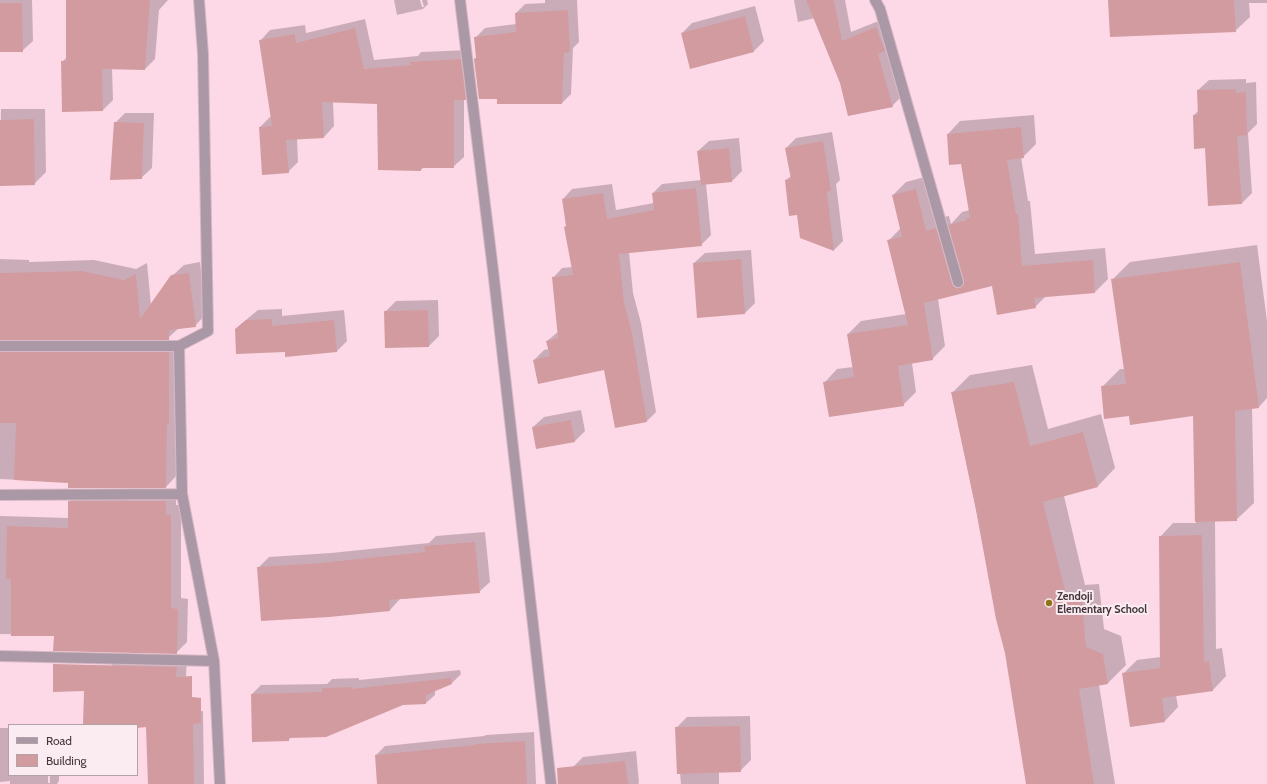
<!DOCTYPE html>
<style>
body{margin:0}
#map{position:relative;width:1267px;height:784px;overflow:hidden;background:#fdd8e6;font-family:Cabin,sans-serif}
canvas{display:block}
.legend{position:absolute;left:8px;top:724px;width:130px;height:52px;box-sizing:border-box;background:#fbecf2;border:1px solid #b2a3a9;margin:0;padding:5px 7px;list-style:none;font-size:12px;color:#45363c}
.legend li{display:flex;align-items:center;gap:8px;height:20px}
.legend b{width:20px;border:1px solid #b2a3a9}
</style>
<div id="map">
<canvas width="1267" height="784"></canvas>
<ul class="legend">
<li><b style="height:5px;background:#aa98a6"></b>Road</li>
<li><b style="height:11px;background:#d19ba0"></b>Building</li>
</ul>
</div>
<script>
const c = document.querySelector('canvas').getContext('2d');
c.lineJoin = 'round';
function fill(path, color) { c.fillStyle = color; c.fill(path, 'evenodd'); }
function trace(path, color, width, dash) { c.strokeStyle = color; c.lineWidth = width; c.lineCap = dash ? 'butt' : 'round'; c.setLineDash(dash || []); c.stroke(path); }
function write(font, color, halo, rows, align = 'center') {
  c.font = font + ' Cabin,sans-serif'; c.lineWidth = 4; c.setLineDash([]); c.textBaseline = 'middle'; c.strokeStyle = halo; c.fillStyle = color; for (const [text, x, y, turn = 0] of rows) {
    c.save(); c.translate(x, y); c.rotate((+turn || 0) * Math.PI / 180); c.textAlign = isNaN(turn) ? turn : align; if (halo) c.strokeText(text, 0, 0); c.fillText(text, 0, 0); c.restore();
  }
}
const shadow = new Path2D(`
 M0 0H32L33 41 22 51H0Z
 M67 0H168L159 10 155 59 145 69 112 68 113 100 103 110 62 62 67 57Z
 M394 0H420L422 7H424L422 0H427L428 4 423 9 397 15Z
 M545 0H577L579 42 573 48 571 94 562 103 498 98 475 59 477 56 475 38 485 28 516 24V13L525 4 545 3Z
 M794 0H845L851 32 886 18 894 41 888 47 902 96 892 106 841 82 815 18 798 22Z
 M1109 0H1267V3H1249L1250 17 1235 31Z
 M755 6 764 41 754 51 682 33 692 23Z
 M365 19 374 60 418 56 421 52 470 50 475 89 464 99V157L453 167H424L421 170 378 103 333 102 334 126 324 137 297 138 298 162 288 172 260 127 270 117H272L260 41 270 30 305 25 306 33Z
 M1246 79V83L1256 82 1257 124 1248 133 1252 193 1242 203 1209 205 1206 147 1194 115 1199 110 1198 90 1209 80Z
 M1 109H45L46 172 34 184 0 185Z
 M125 113H154L152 168 141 178 115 123Z
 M1034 115 1036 144 1023 157H1021L1028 201H1030L1035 254 1105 248 1108 279 1095 292 1046 296 1035 307 993 285 938 299 945 346 932 359 912 363 916 392 903 405 825 382 837 369 853 367 848 334 861 321 906 314 888 241 901 228 893 195 906 182 929 176 938 218 949 216 951 224 962 212 970 210 962 163 948 134 960 121Z
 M832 132 840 180 836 184 843 241 834 250 801 237 798 214 786 180 791 176 786 148 796 138Z
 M739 138 742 171 732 181 706 184 711 235 701 245 629 252 633 293 641 323 656 412 647 421 604 369 534 360 544 350 549 349 547 341 559 331 553 278 562 268 573 267 563 199 572 189 612 184 616 210 654 203 653 193 662 184 701 180 698 151 709 141Z
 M1257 245 1267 321V398L1259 407H1252L1254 503 1236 520 1215 521 1216 649 1222 648 1226 676 1213 690 1176 695 1178 707 1165 721 1123 674 1137 660 1161 657 1160 537 1173 523H1196L1194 415H1130L1102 387 1120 369H1125L1112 280 1130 262Z
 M751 250 755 303 745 313 694 263 705 253Z
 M0 259 29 260V262L94 260 136 269 147 263 151 306 172 276 184 265 200 262 206 314 195 326 179 328 168 338H6L7 341 12 342H180L177 475 166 487 0 479V342L3 338H0Z
 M438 300 439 336 429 346 385 312 396 301Z
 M282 309V316L344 310 347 341 337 351 286 356V351L236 329 247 319 258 310Z
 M1032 365 1048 429 1101 414 1115 468 1098 486 1064 496 1085 585 1099 584 1104 629 1121 636 1126 665 1108 683 1099 685 1115 784H1027L1006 653 952 393 970 375Z
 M581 410 585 431 575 441 537 448 533 427 544 417Z
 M80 491H176V505H181V598L188 599 187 642 176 653 55 635 0 634V516L69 518V502Z
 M485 532 490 582 479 592 400 599 390 610 329 616 258 568 269 557 331 553 429 543 436 536Z
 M121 655 187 657 186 676 176 687 111 665Z
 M460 670 461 674 452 683 435 690V695L426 703 403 704 292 737 288 740 253 741 252 694 261 685 327 684 332 679 359 678V680Z
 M203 711 204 784H149L157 715Z
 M750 716 751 760 740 771H719V784H681L676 728 687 717Z
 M56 724V725H40Z
 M0 728H9V775H48V783H50V775H59V781L57 784H10V781L0 782Z
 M534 732 536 784H378L376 755 385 746 484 736 486 735Z
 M636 751 639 783 638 784H575L573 767 583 757Z`);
const building = new Path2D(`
 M66 0H150L145 70 102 69 103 111 62 112 61 61H66Z
 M806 0H834L842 41 876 27 885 51 878 54 893 107 848 116 840 83Z
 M1108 0H1234L1236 32 1110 37Z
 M0 3H22L23 52H0Z
 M568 10 570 52 564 53 562 104H497V99H479L474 59 476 58 474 37 516 32 515 13Z
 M745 16 754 52 690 69 681 33Z
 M355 28 364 69 411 65 410 62 461 59 466 100H454V168H421V171L378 170 377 104 322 102 324 138 286 140 289 173 262 175 259 127 272 126 259 40 295 34 296 43Z
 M1236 89V93L1246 92 1247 135 1237 136 1242 204 1208 206 1205 148 1194 149 1193 115H1198L1197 90Z
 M34 119 35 185 0 186V120Z
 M114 122 144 123 142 179 110 180Z
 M1021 127 1024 158 1007 160 1016 214H1018L1022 266 1093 260 1095 293 1034 298 1036 308 997 315 992 286 924 303 933 360 898 366 904 406 829 417 823 382 854 377 847 334 908 325 887 240 902 237 892 195 916 189 926 231 936 228 952 284 956 288H960L964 284V280L948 225 967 220V218H970L961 164 949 165 947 134Z
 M823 141 831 190 827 192 834 251 800 238 797 215 789 216 785 180 791 179 785 148Z
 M729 148 732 182 701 185 697 151Z
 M696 188 702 246 619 254 624 303 632 333 647 422 615 428 604 370 538 384 533 360 550 356 546 341 558 338 552 277 573 275 564 227 566 226 562 199 603 193 607 219 654 210 652 193Z
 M741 259 745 314 697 318 693 263Z
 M1240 262 1259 408 1235 411 1237 521 1195 522 1193 416 1130 425 1129 416 1104 419 1101 386 1126 384 1111 279Z
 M82 271 124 280 136 274 140 319 171 275 189 273 196 327 169 330V340H0V273Z
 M428 310 429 347 385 348 384 311Z
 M272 319V326L334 320 337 352 285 357V352L236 354 235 329 246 320Z
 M0 352H169V424H167L166 488H68V483L14 480 16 423H0Z
 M1014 382 1030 446 1083 432 1098 487 1043 502 1068 602 1082 601 1086 647 1103 654 1108 684 1079 689 1094 784H1026L1005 653 996 619 976 510 951 392Z
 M571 420 575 442 536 449 532 427Z
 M68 501H166V515H171V608L178 609 177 654 53 651 54 636H11V579H6L7 526 68 528Z
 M1202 535 1204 662 1209 661 1213 691 1162 698 1165 722 1130 727 1122 673 1160 668 1159 536Z
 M475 542 480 593 389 600 390 611 329 617 261 621 257 567 320 563 425 552 424 546Z
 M53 664 177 667 176 677 192 676V697L201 698V723L193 724 194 784H148L146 727 137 728V725H83L84 691 53 692Z
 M451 678 452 684 426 695V704L403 705 326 737 289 738V741L252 742 251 694 322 692V688L351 687V689Z
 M740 726 741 772 677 774 675 727Z
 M525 741 527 784H377L375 755 476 745V744Z
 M625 761 628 784H558L557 768Z`);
const minor = new Path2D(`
 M460 0 493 270 551 784
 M875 0 880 9 958 282
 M0 346H179L182 494 214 661 220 784
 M179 346 208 331 203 54 199 0
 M0 495 182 494
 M0 656 214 661`);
const markers = [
 [1049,603,4,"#90741a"]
];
const poiNames = [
 ["Zendoji",1057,597],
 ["Elementary School",1057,610]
];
fill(shadow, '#0003');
fill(building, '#d19ba0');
trace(minor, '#d8b8c4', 12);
trace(minor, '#aa98a6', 10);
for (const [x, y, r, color] of markers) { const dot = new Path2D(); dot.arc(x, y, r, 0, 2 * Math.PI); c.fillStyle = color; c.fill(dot); trace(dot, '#fbecf2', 1.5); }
write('bold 11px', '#45363c', '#fbecf2', poiNames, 'left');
</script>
